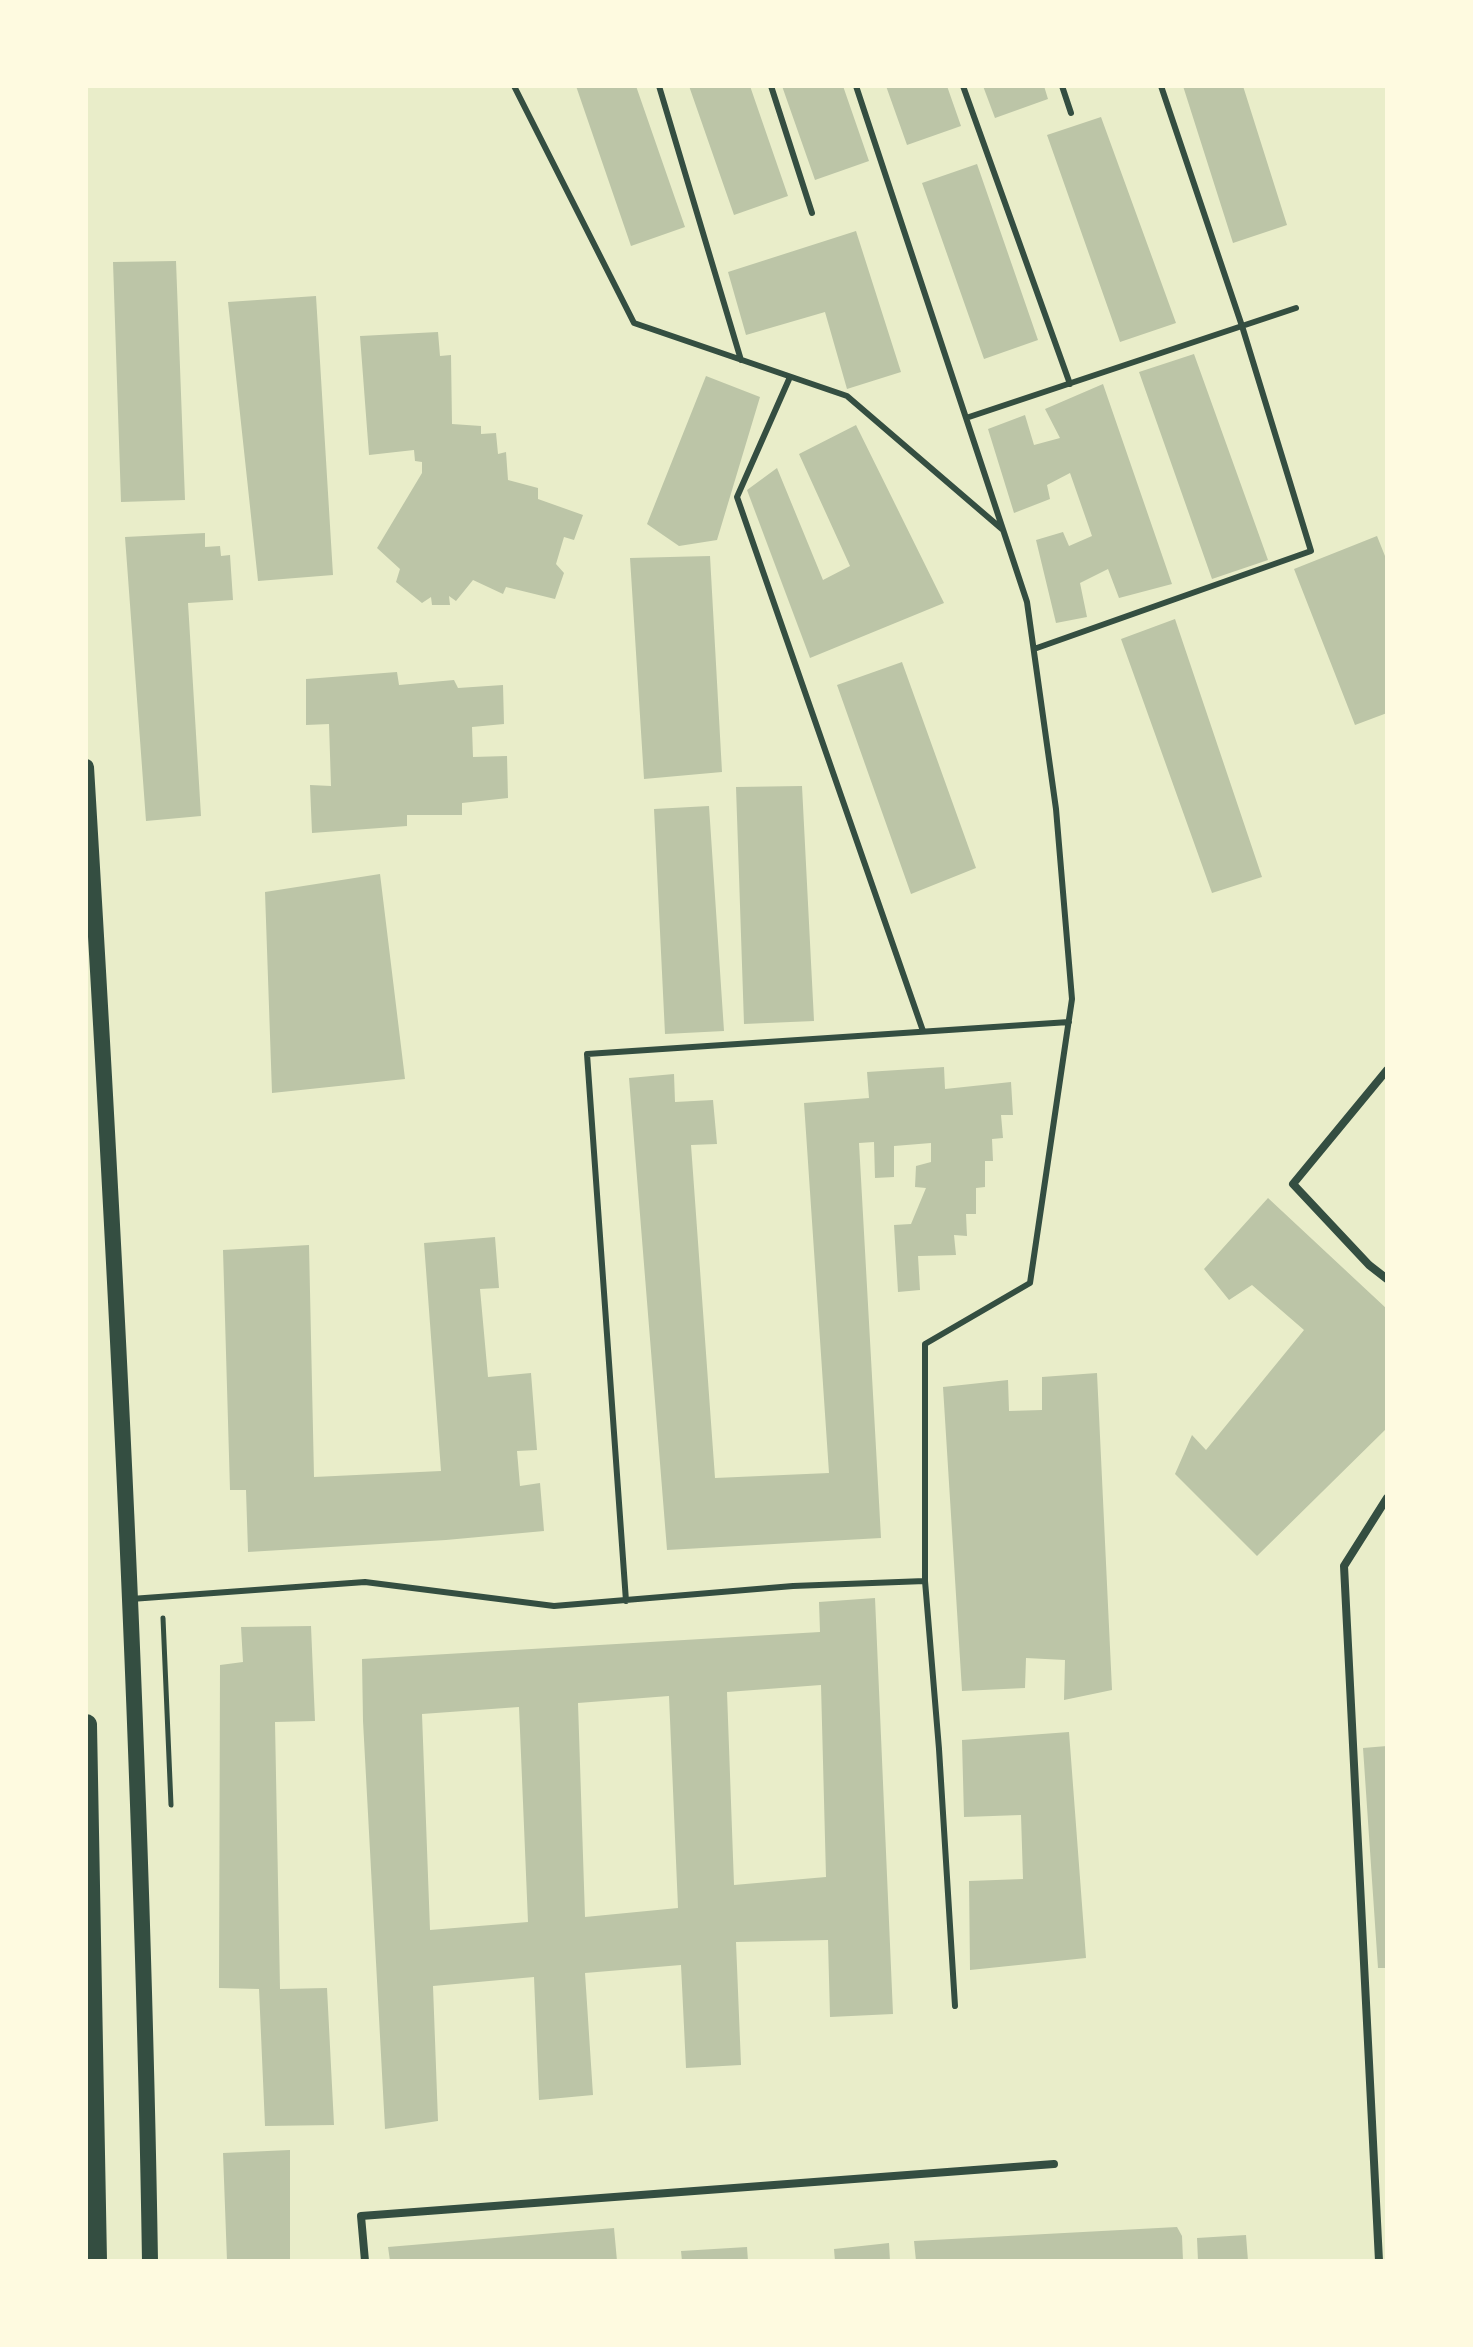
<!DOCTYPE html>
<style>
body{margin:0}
#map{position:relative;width:1473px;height:2347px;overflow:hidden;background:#e9edc9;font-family:Jost,sans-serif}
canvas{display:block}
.frame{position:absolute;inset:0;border:88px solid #fefae0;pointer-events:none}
</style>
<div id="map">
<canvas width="1473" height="2347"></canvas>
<div class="frame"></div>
</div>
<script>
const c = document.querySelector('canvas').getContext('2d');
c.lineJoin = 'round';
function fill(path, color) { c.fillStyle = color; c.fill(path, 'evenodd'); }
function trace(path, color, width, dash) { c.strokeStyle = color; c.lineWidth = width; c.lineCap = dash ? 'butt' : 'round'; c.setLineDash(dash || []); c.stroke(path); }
const building = new Path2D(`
 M576 86H636L685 227 631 246Z
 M689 86H750L788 196 734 215Z
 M782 86H843L869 161 815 180Z
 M886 86H947L961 126 907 145Z
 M983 86H1044L1048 99 995 118Z
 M1183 86H1243L1287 225 1233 243Z
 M1101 117 1176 323 1120 342 1047 135Z
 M977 164 1038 340 984 359 922 183Z
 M856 231 901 372 847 389 825 312 746 335 728 272Z
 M176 261 185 500 121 502 113 262Z
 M316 296 333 575 258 581 228 302Z
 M438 332 440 356 451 355 452 424 481 426V434L496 433 498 454 506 452 508 480 538 488V499L583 515 574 540 564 537 556 564 564 573 555 599 506 587 503 594 473 580 456 601 449 596 450 605H432L431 597 422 603 396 582 400 569 377 548 422 473V462L415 461 414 450 369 455 360 336Z
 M1194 354 1268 560 1212 579 1139 372Z
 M706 376 760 397 717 540 679 546 647 524Z
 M1103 384 1172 584 1119 598 1108 569 1080 583 1087 617 1056 623 1036 540 1063 532 1069 546 1092 536 1070 473 1047 485 1050 499 1014 513 988 429 1025 415 1034 445 1060 438 1045 409Z
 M856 425 944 603 810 658 747 490 777 468 823 580 850 566 799 454Z
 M205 533V547L220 546 221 556 230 555 233 600 188 603 201 816 146 821 125 537Z
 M1377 536 1387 561V713L1355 725 1294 569Z
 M710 556 722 772 644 779 630 558Z
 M1175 619 1262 877 1212 893 1121 639Z
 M902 662 976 868 911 894 837 685Z
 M397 672 399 685 454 680 458 688 503 685 504 724 472 727 473 757 507 756 508 798 462 803V815H407V826L312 833 310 785 331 786 329 724 306 725V679Z
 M802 786 814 1021 744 1024 736 787Z
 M709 806 724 1031 665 1034 654 809Z
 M380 874 405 1079 272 1093 265 892Z
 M944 1067 945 1089 1011 1082 1013 1115H1001L1003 1138 992 1139 993 1161H985V1187L976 1188V1214H966L967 1236 954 1235 956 1255 918 1256 920 1290 898 1292 894 1225 911 1224 926 1188 915 1187 916 1166 931 1162V1143L894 1146V1177L875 1178 874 1142 859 1143 881 1538 667 1550 629 1078 674 1074 675 1102 713 1100 717 1144 691 1145 715 1478 829 1473 804 1103 869 1098 867 1072Z
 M1268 1198 1387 1309V1428L1257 1556 1175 1474 1192 1435 1206 1450 1304 1330 1252 1285 1229 1300 1204 1269Z
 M495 1237 499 1288 480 1289 488 1377 531 1373 537 1450 517 1451 520 1486 540 1483 544 1531 446 1540 248 1552 246 1490H230L223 1250 309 1245 314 1477 441 1471 424 1243Z
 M1097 1373 1112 1690 1064 1700 1065 1660 1026 1658 1025 1688 962 1691 943 1387 1008 1380 1009 1411 1042 1410V1377Z
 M875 1598 893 2014 830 2017 828 1940 736 1942 741 2065 686 2068 681 1965 585 1973 593 2095 539 2100 534 1977 433 1986 438 2121 385 2129 363 1721 362 1659 820 1632 819 1602ZM821 1685 826 1877 734 1885 727 1692ZM669 1696 678 1908 585 1917 578 1703ZM519 1707 528 1922 430 1930 422 1714Z
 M311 1626 315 1721 275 1722 280 1989 327 1988 334 2125 265 2126 259 1989 219 1988 220 1665 243 1662 241 1627Z
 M1069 1732 1086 1958 970 1970 969 1881 1023 1879 1021 1815 964 1817 962 1740Z
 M1387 1746V1968H1378L1363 1748Z
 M290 2150V2261H227L223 2153Z
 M1177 2227 1182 2236 1183 2261H916L914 2241Z
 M614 2228 617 2261H390L388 2247Z
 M1246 2235 1248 2261H1198L1197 2238Z
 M889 2243 890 2261H835L834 2249Z
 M747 2247 748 2261H682L681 2251Z`);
const path = new Path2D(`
 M163 1618 171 1805`);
const service = new Path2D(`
 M514 86 634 323 847 396 1003 530
 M659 86 741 360
 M771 86 812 213
 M856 86 1027 602 1056 809 1072 999 1030 1283 925 1344V1581L939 1749 955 2006
 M963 86 1070 384
 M1062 86 1071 113
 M790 377 737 497 923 1031
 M966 418 1296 308
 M1034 649 1311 551 1242 326 1161 86
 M131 1599 365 1582 554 1606 793 1586 925 1581
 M626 1601 587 1054 1069 1022`);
const minor = new Path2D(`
 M1387 1070 1293 1184 1369 1265 1387 1279
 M365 2261 361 2216 1054 2164
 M1379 2261 1344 1566 1387 1498`);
const secondary = new Path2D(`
 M86 767C116 1265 142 1763 150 2261`);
const trunk = new Path2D(`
 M86 1725 96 2261`);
fill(building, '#bcc5a7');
trace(path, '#344e41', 5);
trace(service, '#344e41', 6);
trace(minor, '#344e41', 8);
trace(secondary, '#344e41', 16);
trace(trunk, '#344e41', 22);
</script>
